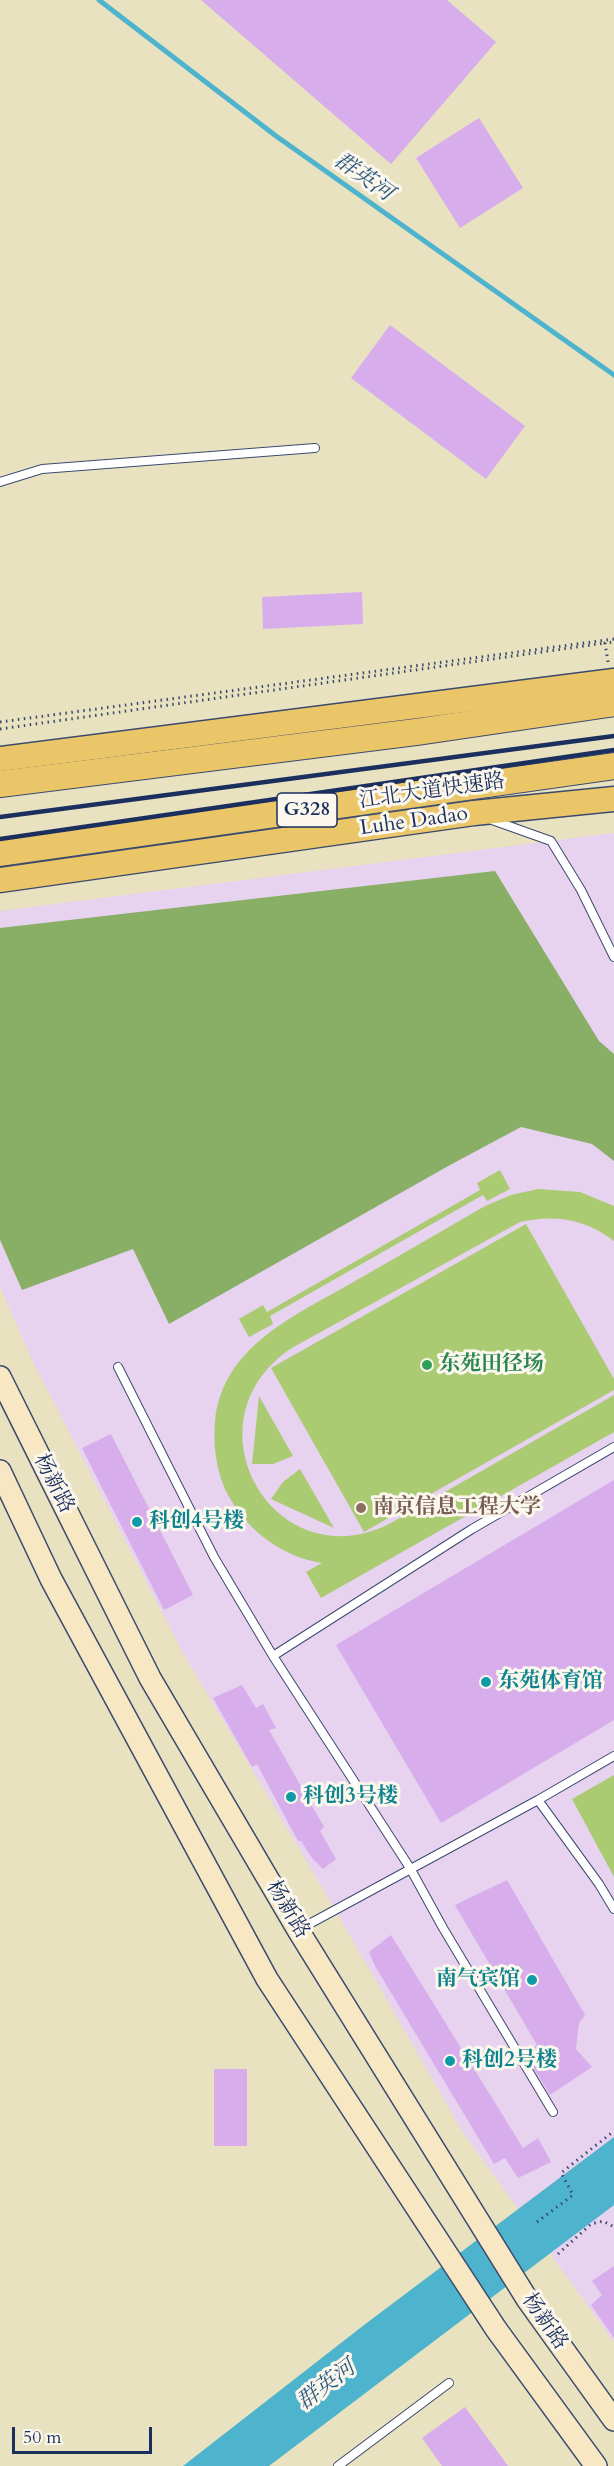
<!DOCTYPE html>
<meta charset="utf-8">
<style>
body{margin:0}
#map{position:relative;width:614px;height:2466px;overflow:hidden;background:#e9e2c1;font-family:Cardo,serif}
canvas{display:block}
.scale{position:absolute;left:12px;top:2427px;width:140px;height:27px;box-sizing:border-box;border:3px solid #1b2f5e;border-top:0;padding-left:8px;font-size:18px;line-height:21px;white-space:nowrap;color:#1b2f5e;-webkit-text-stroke:4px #fbf7ec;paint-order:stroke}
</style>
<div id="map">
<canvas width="614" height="2466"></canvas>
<div class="scale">50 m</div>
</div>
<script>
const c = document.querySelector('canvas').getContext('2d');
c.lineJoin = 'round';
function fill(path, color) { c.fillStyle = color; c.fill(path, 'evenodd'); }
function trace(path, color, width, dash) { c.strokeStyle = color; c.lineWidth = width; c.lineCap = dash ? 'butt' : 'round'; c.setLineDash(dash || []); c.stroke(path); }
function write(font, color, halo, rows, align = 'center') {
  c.font = font + ' Cardo,"Noto Serif SC",serif'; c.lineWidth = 6; c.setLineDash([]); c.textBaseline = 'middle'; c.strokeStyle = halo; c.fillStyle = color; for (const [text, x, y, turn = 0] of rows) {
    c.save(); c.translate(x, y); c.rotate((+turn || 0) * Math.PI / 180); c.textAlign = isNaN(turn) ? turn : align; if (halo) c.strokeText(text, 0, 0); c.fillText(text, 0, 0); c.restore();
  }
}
const built = new Path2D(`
 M614 833V2342L462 2131 333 1906 183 1653 33 1362 0 1287V911Z`);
const green = new Path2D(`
 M500 1170 510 1189 487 1201 483 1195 270 1316 273 1324 249 1337 239 1319 263 1305 267 1312 480 1190 477 1183Z
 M538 1189 580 1192 614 1206V1241C586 1219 554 1214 520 1222L290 1349C183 1423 274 1581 389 1524L614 1395V1432L321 1598 306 1572 322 1563C279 1556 244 1528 225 1489 216 1468 213 1445 215 1422 222 1345 297 1315 355 1281 399 1256 442 1231 485 1206L511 1195Z
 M526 1224 614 1379V1390L364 1532 271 1368Z
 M259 1396 293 1456 273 1464H252Z
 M300 1469 334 1528 271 1499 283 1482Z
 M614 1775V1877L572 1799Z`);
const forest = new Path2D(`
 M495 871 599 1041 614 1054V1161L592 1144 521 1127 450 1165 169 1324 133 1249 22 1290 0 1240V928Z`);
const water = new Path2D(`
 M614 2137V2205L269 2466H183L364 2325Z`);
const stream = new Path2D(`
 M99 0 276 136 614 375`);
const building = new Path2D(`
 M201 0H447L496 42 391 164Z
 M479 118 523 188 460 228 416 158Z
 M390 325 525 426 486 479 351 378Z
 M362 592 363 624 263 629 262 597Z
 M111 1434 193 1595 164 1610 82 1448Z
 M614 1480V1720L441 1823 336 1645Z
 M242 1685 256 1708 263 1704 276 1728 269 1730 324 1827 320 1831 336 1859 323 1869 312 1858 301 1841H298L257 1764 252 1767 213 1698Z
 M507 1880 585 2015 579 2023 576 2049 592 2067 550 2095 525 2054 537 2045 455 1905Z
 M391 1935 523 2148 538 2138 551 2162 518 2178 505 2158 494 2164 375 1966 369 1952Z
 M214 2069H247V2146H214Z
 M614 2266V2338L591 2305 602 2295 592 2281Z
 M465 2407 508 2466H442L422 2438Z`);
const path = new Path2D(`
 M608 662 605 643 614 642
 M0 722 614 639
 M0 729 605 643
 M537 2222 573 2195 561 2173 614 2131
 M558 2254 591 2224 603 2221 614 2227`);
const service = new Path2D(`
 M0 482 42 469 315 448
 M492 820 551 841 581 890 614 957
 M118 1367 214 1557 273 1656 410 1868 443 1928 553 2112
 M273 1656 472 1529 614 1447
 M538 1800 599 1884 614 1909
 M300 1929 538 1800 614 1756
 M338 2466 449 2383`);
const secondary = new Path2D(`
 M0 1377 150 1678 298 1930 527 2299 614 2420
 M0 1471 51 1579 267 1979 496 2329 596 2466`);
const primary = new Path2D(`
 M0 759 614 681
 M0 880 474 813 614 799`);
const trunk = new Path2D(`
 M0 784 416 732 614 703
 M0 853 614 766`);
const rail = new Path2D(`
 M0 817 614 736
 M0 839 614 750`);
const markers = [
 [427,1365,6,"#2e9e5b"],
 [361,1508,6,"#8d6e63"],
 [137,1522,6,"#0f9aa8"],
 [486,1682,6,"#0f9aa8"],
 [291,1797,6,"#0f9aa8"],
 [532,1980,6,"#0f9aa8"],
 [450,2061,6,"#0f9aa8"]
];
const shields = [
 [307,810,60]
];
const shieldNames = [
 ["G328",307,810]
];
const streetNames = [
 ["江北大道快速路",432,792,-8],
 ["Luhe Dadao",414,822,-8],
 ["杨新路",53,1484,63],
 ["杨新路",287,1910,59],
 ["杨新路",544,2322,55]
];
const leisureNames = [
 ["东苑田径场",439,1365]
];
const educationNames = [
 ["南京信息工程大学",373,1508]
];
const cultureNames = [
 ["科创4号楼",149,1522],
 ["东苑体育馆",498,1682],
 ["科创3号楼",303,1797],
 ["南气宾馆",520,1980,"right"],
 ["科创2号楼",462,2061]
];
const waterNames = [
 ["群英河",363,178,35],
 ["群英河",327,2386,-37]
];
fill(built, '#e7d2ef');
fill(green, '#abcb73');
fill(forest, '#88af65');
fill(water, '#4eb4cd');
trace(stream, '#4eb4cd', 5);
fill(building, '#d7adeb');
trace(service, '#3a4a6d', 10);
trace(secondary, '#3a4a6d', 24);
trace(primary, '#3a4a6d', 27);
trace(trunk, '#3a4a6d', 28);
trace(path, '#3a4a6d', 3, [1.5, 4.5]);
trace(service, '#fff', 8);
trace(secondary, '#f7e8c3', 21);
trace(primary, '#eac669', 24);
trace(trunk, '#eac669', 26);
trace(rail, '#1b2f5e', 4.5);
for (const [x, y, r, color] of markers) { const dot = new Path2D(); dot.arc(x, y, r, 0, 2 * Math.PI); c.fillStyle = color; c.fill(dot); trace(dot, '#fbf7ec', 2); }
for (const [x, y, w] of shields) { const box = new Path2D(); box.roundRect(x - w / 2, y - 17, w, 34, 4.5); c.fillStyle = '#fbf7ec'; c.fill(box); trace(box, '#1b2f5e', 1.5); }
write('bold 20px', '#1b2f5e', null, shieldNames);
write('21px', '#1b2f5e', '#fbf7ec', streetNames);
write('bold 21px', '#27864d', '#fbf7ec', leisureNames, 'left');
write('bold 21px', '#785e54', '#fbf7ec', educationNames, 'left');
write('bold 21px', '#0d838f', '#fbf7ec', cultureNames, 'left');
write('italic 22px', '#2a577f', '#fbf7ec', waterNames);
</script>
